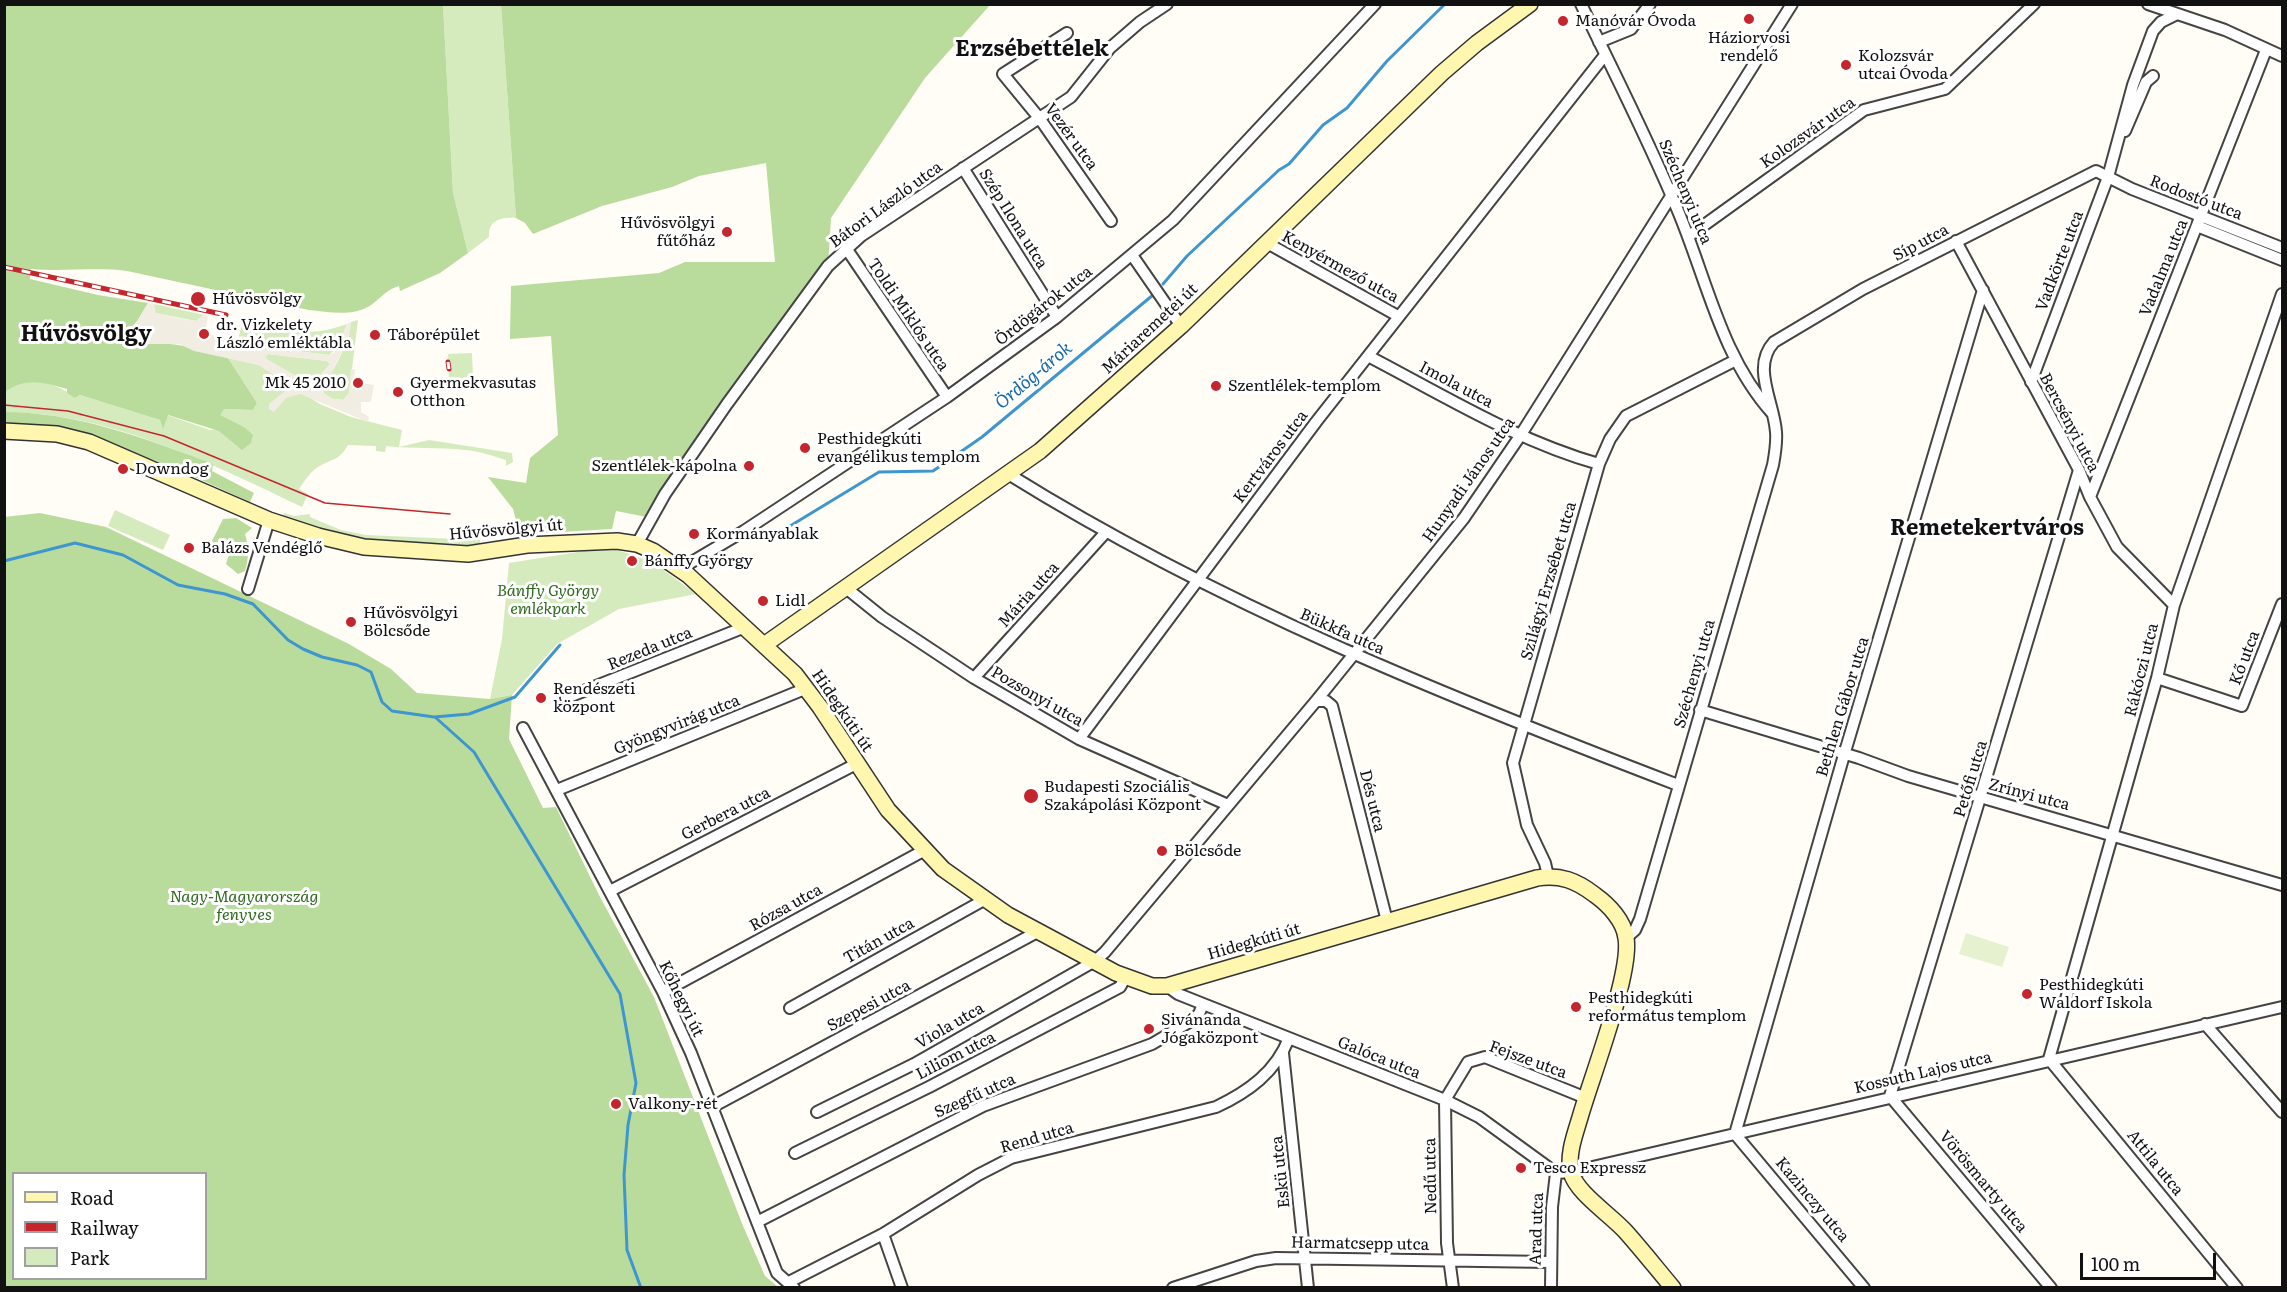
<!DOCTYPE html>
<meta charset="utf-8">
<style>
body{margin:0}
#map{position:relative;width:2287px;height:1292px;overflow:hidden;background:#fffdf5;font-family:Literata,serif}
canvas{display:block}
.frame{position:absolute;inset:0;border:6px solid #111;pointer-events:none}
.legend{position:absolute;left:12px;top:1172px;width:195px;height:108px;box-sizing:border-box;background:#fff;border:2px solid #a0a0a0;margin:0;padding:8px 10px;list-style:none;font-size:18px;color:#111}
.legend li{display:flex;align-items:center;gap:12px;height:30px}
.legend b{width:30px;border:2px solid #a0a0a0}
.scale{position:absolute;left:2080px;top:1253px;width:136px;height:27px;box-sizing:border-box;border:3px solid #111;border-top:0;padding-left:8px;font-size:18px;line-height:21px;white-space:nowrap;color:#111;-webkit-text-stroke:4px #fff;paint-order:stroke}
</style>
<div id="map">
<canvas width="2287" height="1292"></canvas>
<div class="frame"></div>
<ul class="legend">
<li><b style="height:8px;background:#fff6b0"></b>Road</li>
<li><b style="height:8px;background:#c4262e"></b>Railway</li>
<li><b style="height:16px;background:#d5ebbd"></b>Park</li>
</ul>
<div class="scale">100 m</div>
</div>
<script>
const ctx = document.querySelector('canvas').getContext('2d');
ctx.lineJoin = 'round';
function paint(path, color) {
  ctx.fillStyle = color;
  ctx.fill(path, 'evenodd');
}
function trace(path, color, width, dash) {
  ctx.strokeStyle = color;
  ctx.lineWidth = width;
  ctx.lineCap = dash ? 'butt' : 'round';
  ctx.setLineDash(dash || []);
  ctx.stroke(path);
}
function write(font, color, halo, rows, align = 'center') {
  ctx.font = font + ' Literata,serif';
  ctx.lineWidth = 6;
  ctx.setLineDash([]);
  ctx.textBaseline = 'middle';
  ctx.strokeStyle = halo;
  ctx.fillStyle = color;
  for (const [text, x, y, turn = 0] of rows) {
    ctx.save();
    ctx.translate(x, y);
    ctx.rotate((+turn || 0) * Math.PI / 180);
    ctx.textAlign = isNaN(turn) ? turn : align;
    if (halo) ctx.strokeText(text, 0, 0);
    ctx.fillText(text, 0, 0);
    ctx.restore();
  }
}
const green = new Path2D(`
 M 443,5 L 501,5 L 516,218 C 501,217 488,220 489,237 L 468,253 L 453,193 Z
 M 154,304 L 204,315 L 196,321 L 155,313 Z
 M 358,320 L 349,393 L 343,400 L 333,399 L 324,394 L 322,389 C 334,368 348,347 351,322 Z
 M 242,323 C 279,332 310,338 347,324 L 338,347 L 329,355 L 263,347 L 262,340 L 239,336 Z
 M 472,353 L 473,378 L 449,379 L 448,354 Z
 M 268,354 L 327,361 L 330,364 L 315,381 L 306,382 L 268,360 L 265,357 Z
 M 228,358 L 259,365 L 320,404 L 351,417 L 402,430 L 399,447 L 429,440 L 512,453 L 513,462 L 506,466 L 506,460 C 493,456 479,451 465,450 C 439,447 412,449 386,446 L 385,452 L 376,451 L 376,446 L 348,445 C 338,462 333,458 318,467 C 310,472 304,482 299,489 L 308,494 L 302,507 C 210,463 110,413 5,412 L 4,392 C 8,389 12,385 16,383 C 32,376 64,386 75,398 L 80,395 L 160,420 L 163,428 L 167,415 L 210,430 L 244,427 L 219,416 L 223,409 L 253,410 L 257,403 Z
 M 115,510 L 170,535 L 163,550 L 108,526 Z
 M 284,513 L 294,516 L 310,514 L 310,517 L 341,530 L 366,535 L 480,540 L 480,546 L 456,547 L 360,541 L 283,519 Z
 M 617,550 L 653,562 L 696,594 L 619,609 L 557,644 L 512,695 L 490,699 L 502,639 L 509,563 L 584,551 Z`);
const forest = new Path2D(`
 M 5,5 L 443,5 L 453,193 L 468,253 L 440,273 L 400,291 L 399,286 C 387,289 381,298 371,305 C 354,317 328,312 309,310 L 127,271 C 95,267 64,272 31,269 L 30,279 L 98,295 L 148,303 L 138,320 L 121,340 L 134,348 C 162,336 199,350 228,358 L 257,403 L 253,410 L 224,409 L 220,415 L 244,427 L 253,435 L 251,443 L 242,450 L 219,431 L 168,415 L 163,429 L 160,420 L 80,395 L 75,398 L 67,393 L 67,389 C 43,382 25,377 5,392 Z
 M 501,5 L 990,5 L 925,78 L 831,218 L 828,266 L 647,517 L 616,511 L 612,529 L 526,534 L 518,528 L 513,509 L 488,477 L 526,483 L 530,458 L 558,435 L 551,336 L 510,339 L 511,286 L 659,273 L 685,262 L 775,262 L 766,163 L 699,176 L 672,187 L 602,206 L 533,234 L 525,223 L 516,218 Z
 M 5,412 C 76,412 147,439 213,464 L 212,471 L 254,493 L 250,502 L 175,468 L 103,441 L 5,425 Z
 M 40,513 L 106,527 L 349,644 L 391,669 L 417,693 L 490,699 L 512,695 L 509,739 L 543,808 L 556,807 L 599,895 L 654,997 L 743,1226 L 765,1276 L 778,1287 L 5,1287 L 4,517 ZM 14,1174 L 206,1174 L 206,1278 L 14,1278 Z
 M 236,518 L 252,528 L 245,534 C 249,547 249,558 245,571 L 238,574 L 226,564 L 230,551 L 214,550 L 211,543 L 223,519 Z`);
const pitch = new Path2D(`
 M 1966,933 L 2009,947 L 2002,967 L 1959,954 Z`);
const plaza = new Path2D(`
 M 148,303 L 154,304 L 155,313 L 177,318 L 196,321 L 204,315 L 208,316 L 205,334 L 238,340 L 239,336 L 244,337 L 262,340 L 264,347 L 329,355 L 335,352 L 347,324 L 351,322 L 349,337 L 322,392 L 333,399 L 343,400 L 349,393 L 351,369 L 355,369 L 354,382 L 374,385 L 371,402 L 361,402 L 361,412 L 369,417 L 368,422 L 300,394 L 286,398 L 274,412 L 269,409 L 269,404 L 291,386 L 259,365 L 194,351 L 179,344 L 144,344 L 127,348 L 121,340 L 138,320 ZM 268,354 L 327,361 L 330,364 L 315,381 L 306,382 L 268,360 L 265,357 Z`);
const stream = new Path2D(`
 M 1163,284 L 1187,256 L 1279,170 L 1289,164 L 1323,125 L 1347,108 L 1387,61 L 1445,4
 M 767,540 L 879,472 L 933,471 L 982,437 L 1153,295
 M 4,561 L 75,543 L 123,555 L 178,585 L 225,594 L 253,604 L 288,640 L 303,649 L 322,657 L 357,665 L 371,672 L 382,702 L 392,711 L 434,717 L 469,714 L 515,697 L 560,645
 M 435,717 L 474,752 L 620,994 L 636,1083 L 628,1125 L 624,1175 L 627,1250 L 641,1288`);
const street = new Path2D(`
 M 1581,4 C 1614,73 1649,141 1678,211 C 1707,280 1721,356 1772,413
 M 2148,4 L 2225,30 L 2282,56
 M 1067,33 L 1003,74 L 1040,119 L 1111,221
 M 1599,42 L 1631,29 L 1650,4
 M 2125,131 L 2146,82 L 2153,76
 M 963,168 L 1057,317
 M 2197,226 L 2282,260
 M 1689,236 L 1864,110 L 1945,89 L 2034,4
 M 1956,241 L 2079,470 L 2090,497 L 2117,547 L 2174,605
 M 1267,243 L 1398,316
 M 846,248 L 947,397
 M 1132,255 L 1181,326
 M 1368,356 C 1443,395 1517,441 1599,464
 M 2031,382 L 2108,177 L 2133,85 L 2153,31 L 2161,22 L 2175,15
 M 1010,475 C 1219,605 1448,697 1678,785
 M 2090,497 L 2266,50
 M 637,544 L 665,494 L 727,404 L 828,266 L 861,236 L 1071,97 L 1110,48 L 1140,22 L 1167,4
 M 680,569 L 744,531 L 947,397 L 1057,317 L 1173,220 L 1375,4
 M 846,588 L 882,617 L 974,678 L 1079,739 L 1228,805
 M 248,589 L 269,520
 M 974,678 L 1106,532
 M 2157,678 L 2242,706 L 2282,604
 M 566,698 L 745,627
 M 1316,701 L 1326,701 L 1332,706 L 1387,921
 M 1700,710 L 1859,758 L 1908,776 L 2282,885
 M 523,728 L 663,992 L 691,1053 L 777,1273 L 794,1288
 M 1079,739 L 1316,422 L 1605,55
 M 557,790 L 807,688
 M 1548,876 L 1545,863 L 1527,825 L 1513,763 L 1599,464 L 1610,439 L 1626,416 L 1736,360
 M 610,891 L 856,764
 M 1626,938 L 1635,930 L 1640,919 L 1773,465 C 1775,454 1777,443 1776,432 C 1774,402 1751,367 1774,342 L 1863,289 L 2096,171 L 2132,189 L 2282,248
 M 1167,986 L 1178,994 L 1445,1100 L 1479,1117 L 1556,1173 L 1571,1172 L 2282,1007
 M 663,992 L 923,851
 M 790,1008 L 984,900
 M 2205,1024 L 2282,1112
 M 1283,1053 L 1308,1288
 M 2049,1059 L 2157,678 L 2174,605 L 2282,294
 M 2049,1059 L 2237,1288
 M 1890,1096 L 2079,470
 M 1890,1096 L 2051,1288
 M 712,1107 L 1039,931
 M 817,1112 L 914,1064 L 1095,961 L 1105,952 L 1316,701 L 1464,518 L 1520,436 L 1792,4
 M 1735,1134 L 1844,755 L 1983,290
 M 1735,1134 L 1864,1288
 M 795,1153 L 929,1087 L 1120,987 L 1125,978
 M 757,1222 L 983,1106 L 1152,1044 L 1191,1021 L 1199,1014 L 1203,1004
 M 883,1234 L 902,1288
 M 789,1282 L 883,1234 L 978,1175 L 1011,1158 L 1216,1107 C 1248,1092 1276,1072 1289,1038
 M 1173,1288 L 1256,1261 L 1276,1258 L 1550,1262
 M 1453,1288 L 1447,1243 L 1445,1100 L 1468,1062 L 1485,1057 L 1586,1098
 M 1551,1288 L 1552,1207 L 1556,1173`);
const secondary = new Path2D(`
 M 4,431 L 57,434 L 89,442 L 269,520 L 318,536 L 364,547 L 468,554 L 527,545 L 617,541 L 637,544 L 653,551 L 688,575 L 795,674 L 820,707 L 888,810 L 943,869 L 1008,915 L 1116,973 L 1152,986 L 1167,986 L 1537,878 C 1560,874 1577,881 1595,895 C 1609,905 1624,921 1626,938 C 1632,972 1592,1076 1581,1114 C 1576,1132 1567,1153 1571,1172 C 1576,1193 1611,1215 1626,1232 C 1642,1250 1657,1269 1673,1288
 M 764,645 L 1040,451 L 1181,326 L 1442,73 L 1477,43 L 1530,4`);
const tram = new Path2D(`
 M 4,405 L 68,411 L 164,436 L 325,503 L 450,514`);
const rail = new Path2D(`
 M 4,267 L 226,315
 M 448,362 L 449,369`);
const markers = [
 [1749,19,6,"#c4262e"],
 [1563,21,6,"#c4262e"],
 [1846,65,6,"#c4262e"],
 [727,232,6,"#c4262e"],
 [198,299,8,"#c4262e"],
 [204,334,6,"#c4262e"],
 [375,335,6,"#c4262e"],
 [358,383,6,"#c4262e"],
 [1216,386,6,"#c4262e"],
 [398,392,6,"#c4262e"],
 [805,448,6,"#c4262e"],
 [749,466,6,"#c4262e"],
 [123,469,6,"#c4262e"],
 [694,534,6,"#c4262e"],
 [189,548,6,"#c4262e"],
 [632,561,6,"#c4262e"],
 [763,601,6,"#c4262e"],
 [351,622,6,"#c4262e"],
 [541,698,6,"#c4262e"],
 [1031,796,8,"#c4262e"],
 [1162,851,6,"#c4262e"],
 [2027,994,6,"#c4262e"],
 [1576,1007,6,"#c4262e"],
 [1149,1029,6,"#c4262e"],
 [616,1104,6,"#c4262e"],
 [1521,1168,6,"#c4262e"]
];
const poiNames = [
 ["Manóvár Óvoda",1575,21],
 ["Háziorvosi",1749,38,"center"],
 ["rendelő",1749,56,"center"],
 ["Kolozsvár",1858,56],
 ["utcai Óvoda",1858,74],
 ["Hűvösvölgyi",715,223,"right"],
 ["fűtőház",715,241,"right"],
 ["Hűvösvölgy",212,299],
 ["dr. Vizkelety",216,325],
 ["László emléktábla",216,343],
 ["Táborépület",387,335],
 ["Mk 45 2010",346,383,"right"],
 ["Gyermekvasutas",410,383],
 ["Otthon",410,401],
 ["Szentlélek-templom",1228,386],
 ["Pesthidegkúti",817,439],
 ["evangélikus templom",817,457],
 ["Szentlélek-kápolna",737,466,"right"],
 ["Downdog",135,469],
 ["Kormányablak",706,534],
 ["Balázs Vendéglő",201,548],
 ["Bánffy György",644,561],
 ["Lidl",775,601],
 ["Hűvösvölgyi",363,613],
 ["Bölcsőde",363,631],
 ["Rendészeti",553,689],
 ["központ",553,707],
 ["Budapesti Szociális",1044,787],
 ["Szakápolási Központ",1044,805],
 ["Bölcsőde",1174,851],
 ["Pesthidegkúti",2039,985],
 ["Waldorf Iskola",2039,1003],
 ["Pesthidegkúti",1588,998],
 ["református templom",1588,1016],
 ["Sivánanda",1161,1020],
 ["Jógaközpont",1161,1038],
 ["Valkony-rét",628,1104],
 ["Tesco Expressz",1533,1168]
];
const streetNames = [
 ["Kolozsvár utca",1808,133,-35],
 ["Vezér utca",1071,137,54],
 ["Széchenyi utca",1685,192,67],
 ["Rodostó utca",2196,198,21],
 ["Bátori László utca",886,205,-36],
 ["Szép Ilona utca",1013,219,58],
 ["Síp utca",1921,243,-28],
 ["Vadkörte utca",2060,261,-69],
 ["Kenyérmező utca",1340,267,29],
 ["Vadalma utca",2164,268,-68],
 ["Ördögárok utca",1044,306,-38],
 ["Toldi Miklós utca",908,315,56],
 ["Máriaremetei út",1150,329,-43],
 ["Imola utca",1456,385,28],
 ["Bercsényi utca",2069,423,62],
 ["Kertváros utca",1271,457,-53],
 ["Hunyadi János utca",1469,480,-55],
 ["Hűvösvölgyi út",506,530,-5],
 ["Szilágyi Erzsébet utca",1549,581,-74],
 ["Mária utca",1029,595,-48],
 ["Bükkfa utca",1342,632,24],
 ["Rezeda utca",650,649,-22],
 ["Kő utca",2245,658,-69],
 ["Rákóczi utca",2142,670,-76],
 ["Széchenyi utca",1695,674,-74],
 ["Pozsonyi utca",1037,697,30],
 ["Bethlen Gábor utca",1843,707,-73],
 ["Hidegkúti út",842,711,56],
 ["Gyöngyvirág utca",677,725,-22],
 ["Petőfi utca",1971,779,-73],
 ["Zrínyi utca",2029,795,15],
 ["Dés utca",1372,801,76],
 ["Gerbera utca",726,814,-27],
 ["Rózsa utca",786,908,-29],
 ["Titán utca",879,941,-29],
 ["Hidegkúti út",1254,942,-16],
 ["Kőhegyi út",681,999,64],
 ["Szepesi utca",869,1006,-28],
 ["Viola utca",950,1026,-30],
 ["Liliom utca",956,1056,-27],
 ["Galóca utca",1379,1058,22],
 ["Fejsze utca",1528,1060,20],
 ["Kossuth Lajos utca",1923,1073,-13],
 ["Szegfű utca",975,1096,-24],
 ["Rend utca",1037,1138,-16],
 ["Attila utca",2155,1163,51],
 ["Eskü utca",1281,1172,-96],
 ["Nedű utca",1431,1176,-91],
 ["Vörösmarty utca",1983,1182,50],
 ["Kazinczy utca",1812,1200,50],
 ["Arad utca",1537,1229,-88],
 ["Harmatcsepp utca",1360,1244,1]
];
const parkNames = [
 ["Bánffy György",548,591],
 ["emlékpark",548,609],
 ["Nagy-Magyarország",244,897],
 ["fenyves",244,915]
];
const waterNames = [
 ["Ördög-árok",1034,376,-40]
];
const districtNames = [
 ["Erzsébettelek",1032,50],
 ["Hűvösvölgy",86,335],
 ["Remetekertváros",1987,529]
];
paint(green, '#d5ebbd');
paint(forest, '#b9dc9c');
paint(pitch, '#e6f2cf');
paint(plaza, '#f1ede2');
trace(stream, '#3f96cf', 3);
trace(street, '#444', 14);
trace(secondary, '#333', 18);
trace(street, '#fff', 10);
trace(secondary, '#fff6b0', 15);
trace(tram, '#c4262e', 1.5);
trace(rail, '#c4262e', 5);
trace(rail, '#fff', 3, [9]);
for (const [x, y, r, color] of markers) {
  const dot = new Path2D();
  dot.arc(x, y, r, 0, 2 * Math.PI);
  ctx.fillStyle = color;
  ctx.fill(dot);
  trace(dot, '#fff', 2);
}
write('16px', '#111', '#fff', poiNames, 'left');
write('16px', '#111', '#fff', streetNames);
write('italic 16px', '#2f6b1f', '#fff', parkNames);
write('italic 18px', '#1768a6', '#fff', waterNames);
write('bold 22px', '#111', '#fff', districtNames);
</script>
